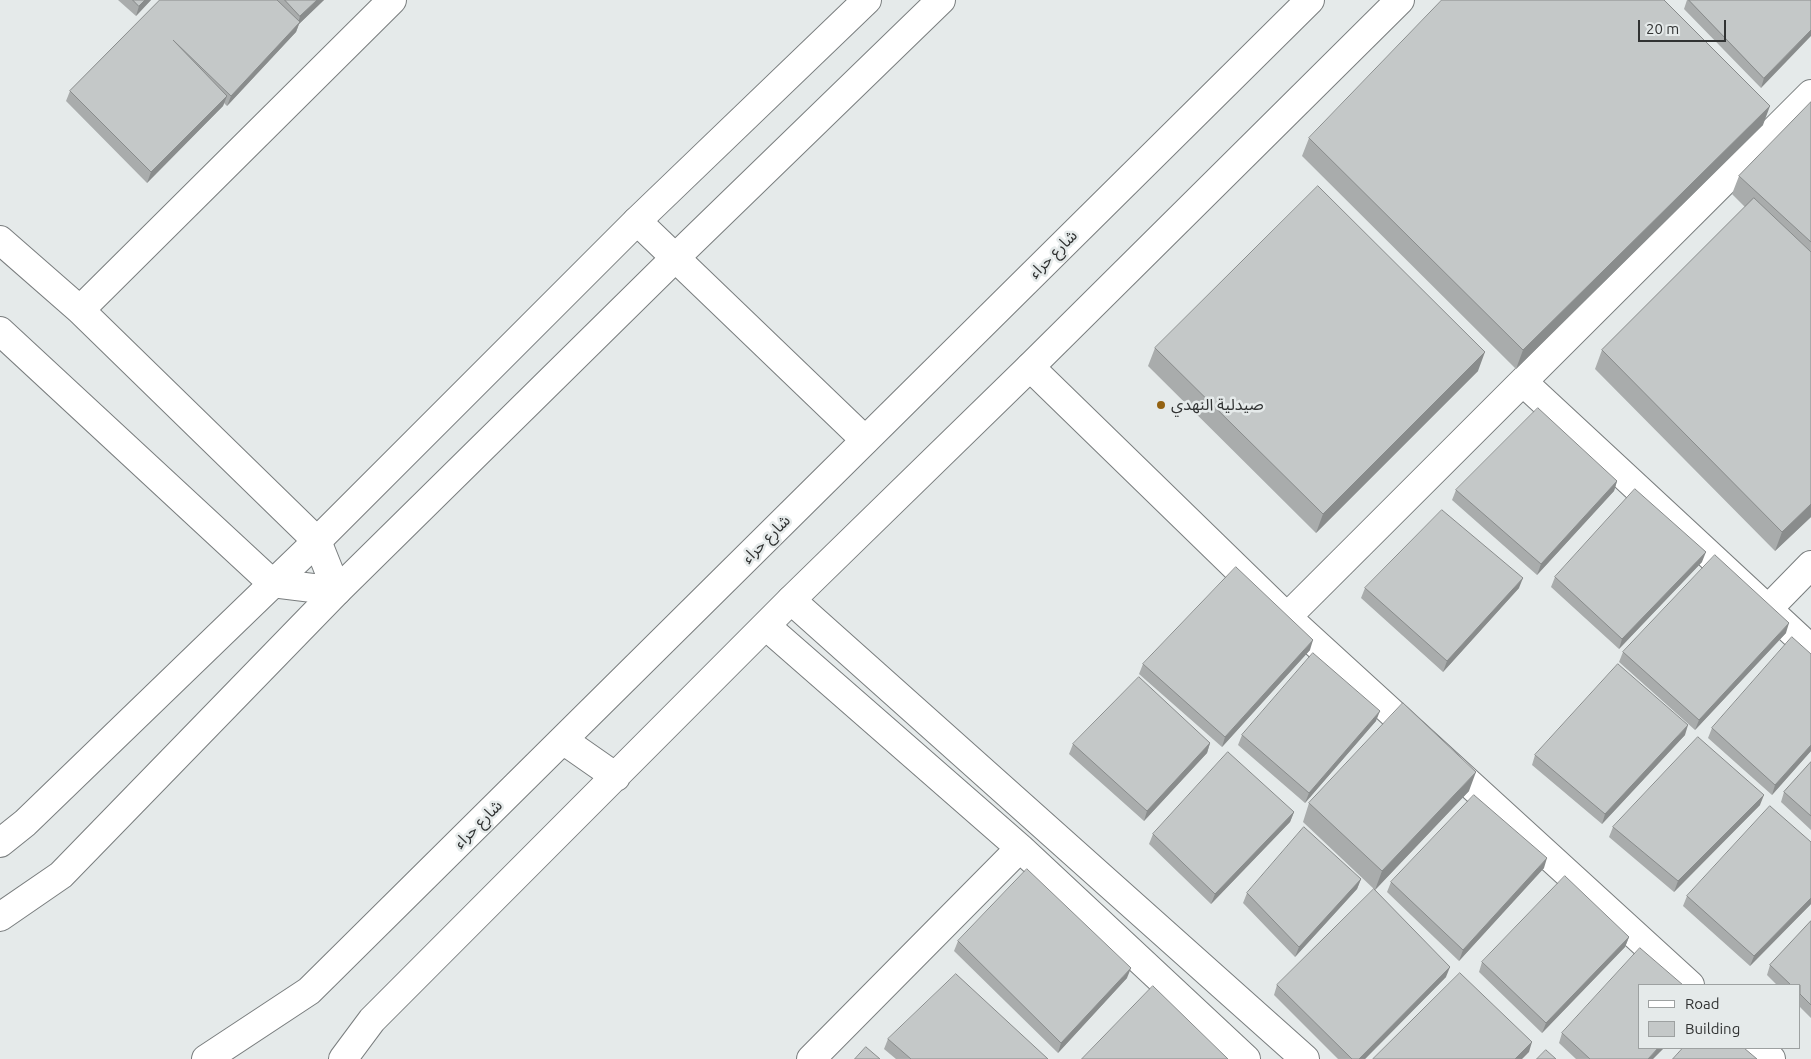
<!DOCTYPE html>
<meta charset="utf-8">
<style>
body{margin:0}
#map{position:relative;width:1811px;height:1059px;overflow:hidden;background:#e5eaea;font-family:Ubuntu,sans-serif}
canvas{display:block}
.legend{position:absolute;left:1638px;top:984px;width:162px;height:65px;box-sizing:border-box;background:#e5eaea;border:1px solid #9da1a1;margin:0;padding:6px 9px;list-style:none;font-size:15px;color:#313333}
.legend li{display:flex;align-items:center;gap:10px;height:25px}
.legend b{width:25px;border:1px solid #9da1a1}
.scale{position:absolute;left:1638px;top:20px;width:88px;height:22px;box-sizing:border-box;border:2px solid #313333;border-top:0;padding-left:6px;font-size:15px;line-height:18px;white-space:nowrap;color:#313333;-webkit-text-stroke:4px #e5eaea;paint-order:stroke}
</style>
<div id="map">
<canvas width="1811" height="1059"></canvas>
<ul class="legend">
<li><b style="height:6px;background:#fff"></b>Road</li>
<li><b style="height:14px;background:#c4c8c8"></b>Building</li>
</ul>
<div class="scale">20 m</div>
</div>
<script>
const ctx = document.querySelector('canvas').getContext('2d');
ctx.lineJoin = 'round';
function trace(path, color, width, dash) {
  ctx.strokeStyle = color;
  ctx.lineWidth = width;
  ctx.lineCap = dash ? 'butt' : 'round';
  ctx.setLineDash(dash || []);
  ctx.stroke(path);
}
function paint(path, color) {
  ctx.fillStyle = color;
  ctx.fill(path, 'evenodd');
}
function write(font, color, halo, rows, align = 'center') {
  ctx.font = font + ' Ubuntu,"Noto Sans Arabic",sans-serif';
  ctx.lineWidth = 5;
  ctx.setLineDash([]);
  ctx.textBaseline = 'middle';
  ctx.strokeStyle = halo;
  ctx.fillStyle = color;
  for (const [text, x, y, turn = 0] of rows) {
    ctx.save();
    ctx.translate(x, y);
    ctx.rotate((+turn || 0) * Math.PI / 180);
    ctx.textAlign = isNaN(turn) ? turn : align;
    if (halo) ctx.strokeText(text, 0, 0);
    ctx.fillText(text, 0, 0);
    ctx.restore();
  }
}
const minor = new Path2D(`
 M 637,221 L 865,440
 M 0,240 L 80,310 L 317,541 L 337,591 L 272,583 L 0,331
 M 80,310 L 392,0
 M 1030,367 L 1287,617 L 1690,985
 M 1523,382 L 1811,649
 M 791,600 L 1305,1059
 M 1768,609 L 1811,565
 M 1287,617 L 1811,94
 M 766,626 L 1020,848 L 1246,1059
 M 1758,1048 L 1771,1059
 M 811,1059 L 1020,848`);
const tertiary = new Path2D(`
 M 0,843 L 25,823 L 317,541 L 637,221 L 867,0
 M 0,917 L 61,875 L 337,591 L 675,258 L 941,0`);
const primary = new Path2D(`
 M 563,740 L 616,777
 M 206,1059 L 309,991 L 1310,0
 M 343,1059 L 372,1020 L 791,600 L 1030,367 L 1400,0`);
const wall = new Path2D(`
 M 118,0 L 151,0 L 136,16 Z
 M 160,0 L 324,0 L 299,24 L 296,32 L 227,106 L 224,103 L 223,106 L 147,183 L 66,101 L 70,91 Z
 M 1687,0 L 1811,0 L 1761,88 L 1684,9 Z
 M 1811,102 L 1811,517 L 1775,551 L 1595,369 L 1602,350 L 1745,207 L 1732,194 L 1739,176 Z
 M 1763,125 L 1516,369 L 1302,156 L 1309,138 Z
 M 1155,348 L 1478,371 L 1316,533 L 1148,366 Z
 M 1617,481 L 1614,491 L 1537,575 L 1452,500 L 1456,490 Z
 M 1702,562 L 1619,649 L 1551,587 L 1555,577 Z
 M 1365,588 L 1519,588 L 1443,672 L 1361,598 Z
 M 1786,633 L 1695,730 L 1619,662 L 1623,652 Z
 M 1310,650 L 1222,747 L 1139,674 L 1143,664 Z
 M 1811,654 L 1811,751 L 1772,795 L 1708,738 L 1712,728 Z
 M 1376,721 L 1305,803 L 1238,745 L 1242,735 Z
 M 1685,735 L 1602,824 L 1532,765 L 1535,755 Z
 M 1210,743 L 1207,753 L 1144,821 L 1069,754 L 1073,744 Z
 M 1811,762 L 1811,830 L 1781,802 L 1784,792 Z
 M 1469,791 L 1375,890 L 1303,822 L 1309,803 Z
 M 1760,805 L 1674,892 L 1609,837 L 1613,827 Z
 M 1294,812 L 1290,822 L 1211,904 L 1149,844 L 1153,834 Z
 M 1811,842 L 1811,904 L 1750,966 L 1683,906 L 1687,896 Z
 M 1544,868 L 1459,961 L 1387,892 L 1391,882 Z
 M 1361,879 L 1357,889 L 1295,957 L 1243,903 L 1247,893 Z
 M 1811,921 L 1811,1018 L 1800,1007 L 1800,985 L 1777,985 L 1767,975 L 1770,965 Z
 M 1629,937 L 1625,947 L 1542,1033 L 1479,972 L 1482,962 Z
 M 958,941 L 1127,978 L 1058,1053 L 954,951 Z
 M 1446,977 L 1365,1059 L 1338,1059 L 1274,995 L 1277,985 Z
 M 1562,1033 L 1653,1059 L 1576,1059 L 1559,1043 Z
 M 888,1039 L 1048,1059 L 896,1059 L 884,1049 Z`);
const shadedWall = new Path2D(`
 M 145,0 L 151,0 L 136,16 L 139,6 Z
 M 317,0 L 324,0 L 299,24 L 296,32 L 227,106 L 231,96 L 298,24 L 300,16 Z
 M 1811,30 L 1811,36 L 1761,88 L 1764,78 Z
 M 227,96 L 223,106 L 147,183 L 151,172 Z
 M 1770,106 L 1763,125 L 1516,369 L 1523,350 Z
 M 1485,352 L 1478,371 L 1316,533 L 1323,514 Z
 M 1617,481 L 1614,491 L 1537,575 L 1541,564 Z
 M 1811,504 L 1811,517 L 1775,551 L 1782,532 Z
 M 1706,552 L 1702,562 L 1619,649 L 1622,639 Z
 M 1523,578 L 1519,588 L 1443,672 L 1447,661 Z
 M 1789,623 L 1786,633 L 1695,730 L 1699,720 Z
 M 1313,640 L 1310,650 L 1222,747 L 1225,737 Z
 M 1380,711 L 1376,721 L 1305,803 L 1309,793 Z
 M 1688,725 L 1685,735 L 1602,824 L 1605,814 Z
 M 1210,743 L 1207,753 L 1144,821 L 1147,811 Z
 M 1811,745 L 1811,751 L 1772,795 L 1775,785 Z
 M 1476,772 L 1469,791 L 1375,890 L 1382,871 Z
 M 1764,795 L 1760,805 L 1674,892 L 1678,881 Z
 M 1294,812 L 1290,822 L 1211,904 L 1215,894 Z
 M 1547,858 L 1544,868 L 1459,961 L 1463,950 Z
 M 1361,879 L 1357,889 L 1295,957 L 1299,947 Z
 M 1811,898 L 1811,904 L 1750,966 L 1754,956 Z
 M 1629,937 L 1625,947 L 1542,1033 L 1546,1023 Z
 M 1450,967 L 1446,977 L 1365,1059 L 1359,1059 Z
 M 1131,968 L 1127,978 L 1058,1053 L 1061,1043 Z
 M 1532,1042 L 1529,1052 L 1522,1059 L 1515,1059 Z
 M 1658,1048 L 1664,1048 L 1653,1059 L 1648,1059 Z`);
const building = new Path2D(`
 M 133,0 L 145,0 L 139,6 Z
 M 160,0 L 277,0 L 300,22 L 231,96 L 173,40 L 227,96 L 151,172 L 70,91 Z
 M 285,0 L 317,0 L 300,16 Z
 M 1442,0 L 1664,0 L 1770,106 L 1523,350 L 1309,138 Z
 M 1689,0 L 1811,0 L 1811,30 L 1764,78 Z
 M 1811,102 L 1811,242 L 1739,176 Z
 M 1318,186 L 1485,352 L 1323,514 L 1155,348 Z
 M 1754,198 L 1811,252 L 1811,504 L 1782,532 L 1602,350 Z
 M 1538,408 L 1617,481 L 1541,564 L 1456,490 Z
 M 1635,489 L 1706,552 L 1622,639 L 1555,577 Z
 M 1442,510 L 1523,578 L 1447,661 L 1365,588 Z
 M 1715,555 L 1789,623 L 1699,720 L 1623,652 Z
 M 1236,567 L 1313,640 L 1225,737 L 1143,664 Z
 M 1792,637 L 1811,654 L 1811,745 L 1775,785 L 1712,728 Z
 M 1313,653 L 1380,711 L 1309,793 L 1242,735 Z
 M 1618,664 L 1688,725 L 1605,814 L 1535,755 Z
 M 1139,677 L 1210,743 L 1147,811 L 1073,744 Z
 M 1403,703 L 1476,772 L 1382,871 L 1309,803 Z
 M 1698,737 L 1764,795 L 1678,881 L 1613,827 Z
 M 1228,752 L 1294,812 L 1215,894 L 1153,834 Z
 M 1811,762 L 1811,816 L 1784,792 Z
 M 1474,795 L 1547,858 L 1463,950 L 1391,882 Z
 M 1770,806 L 1811,842 L 1811,898 L 1754,956 L 1687,896 Z
 M 1304,827 L 1361,879 L 1299,947 L 1247,893 Z
 M 1027,869 L 1131,968 L 1061,1043 L 958,941 Z
 M 1565,876 L 1629,937 L 1546,1023 L 1482,962 Z
 M 1374,889 L 1450,967 L 1359,1059 L 1352,1059 L 1277,985 Z
 M 1811,921 L 1811,1005 L 1800,994 L 1800,985 L 1791,985 L 1770,965 Z
 M 1640,948 L 1683,985 L 1640,985 L 1640,1048 L 1658,1048 L 1648,1059 L 1590,1059 L 1562,1033 Z
 M 1460,973 L 1532,1042 L 1515,1059 L 1373,1059 Z
 M 956,974 L 1048,1059 L 911,1059 L 888,1039 Z
 M 1153,986 L 1228,1059 L 1082,1059 Z
 M 866,1047 L 880,1059 L 855,1059 Z
 M 1683,1048 L 1744,1048 L 1757,1059 L 1673,1059 Z
 M 1546,1050 L 1556,1059 L 1537,1059 Z`);
const markers = [
 [1161,405,5,"#936212"]
];
const streetNames = [
 ["شارع حراء",1053,254,-45],
 ["شارع حراء",766,539,-45],
 ["شارع حراء",478,824,-45]
];
const poiNames = [
 ["صيدلية النهدي",1171,405]
];
trace(minor, '#797d7e', 30);
trace(tertiary, '#797d7e', 30);
trace(primary, '#797d7e', 30);
trace(minor, '#fff', 28);
trace(tertiary, '#fff', 28);
trace(primary, '#fff', 28);
paint(wall, '#a9acac');
paint(shadedWall, '#898c8c');
paint(building, '#c4c8c8');
trace(building, '#898c8c', 1);
for (const [x, y, r, color] of markers) {
  const dot = new Path2D();
  dot.arc(x, y, r, 0, 2 * Math.PI);
  ctx.fillStyle = color;
  ctx.fill(dot);
  trace(dot, '#e5eaea', 2);
}
write('16px', '#313333', '#e5eaea', streetNames);
write('16px', '#313333', '#e5eaea', poiNames, 'left');
</script>
